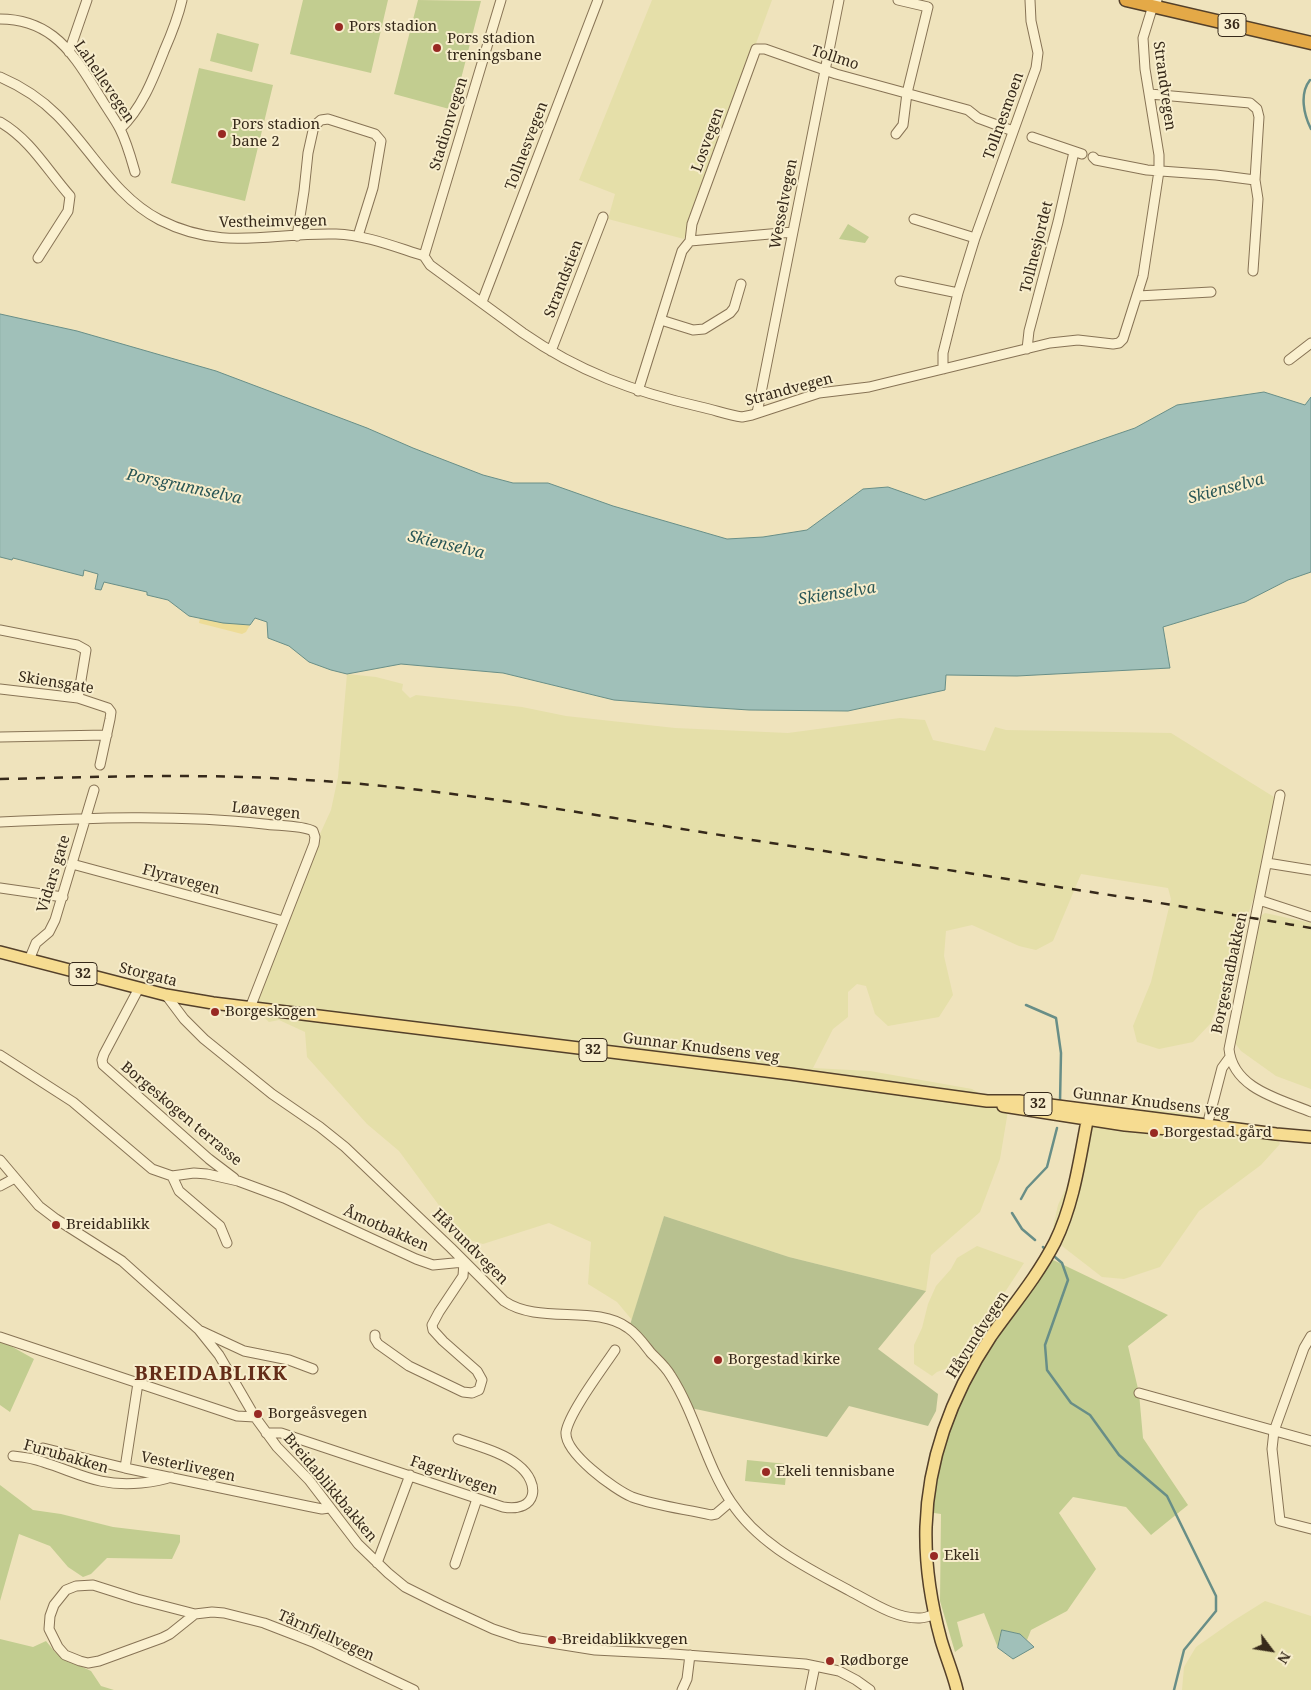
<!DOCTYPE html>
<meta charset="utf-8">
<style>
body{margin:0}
#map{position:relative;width:1311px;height:1690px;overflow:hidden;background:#efe3bc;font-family:"Noto Serif",serif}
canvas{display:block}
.north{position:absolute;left:1246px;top:1625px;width:50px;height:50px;-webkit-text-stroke:4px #f7edcc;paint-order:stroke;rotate:121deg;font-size:14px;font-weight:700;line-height:20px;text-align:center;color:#36291a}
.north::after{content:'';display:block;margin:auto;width:18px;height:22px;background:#36291a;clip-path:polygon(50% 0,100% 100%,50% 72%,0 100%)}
</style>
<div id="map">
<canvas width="1311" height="1690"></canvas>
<div class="north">N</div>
</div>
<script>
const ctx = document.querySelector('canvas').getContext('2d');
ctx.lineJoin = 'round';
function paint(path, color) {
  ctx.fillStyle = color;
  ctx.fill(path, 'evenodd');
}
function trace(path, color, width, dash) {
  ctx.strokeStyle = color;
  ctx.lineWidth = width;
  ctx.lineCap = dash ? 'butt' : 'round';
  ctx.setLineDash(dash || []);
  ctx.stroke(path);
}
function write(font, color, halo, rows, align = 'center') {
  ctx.font = font + ' "Noto Serif",serif';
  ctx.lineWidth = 4;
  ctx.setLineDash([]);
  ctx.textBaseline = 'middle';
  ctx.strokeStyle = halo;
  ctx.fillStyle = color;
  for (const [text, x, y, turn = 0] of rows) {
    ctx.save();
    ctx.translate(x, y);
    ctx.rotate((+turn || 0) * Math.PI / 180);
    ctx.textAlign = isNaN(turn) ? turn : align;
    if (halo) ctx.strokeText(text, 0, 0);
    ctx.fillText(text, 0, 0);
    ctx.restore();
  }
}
const farmland = new Path2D(`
 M 652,0 L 772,0 L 684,239 L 608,219 L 615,194 L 579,180 Z
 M 347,674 L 376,677 L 403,684 L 402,690 L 410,698 L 416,695 L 522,707 L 566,716 L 675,728 L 788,733 L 900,718 L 925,720 L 933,740 L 985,751 L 995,727 L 1006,730 L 1171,733 L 1274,797 L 1272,815 L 1259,882 L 1211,1023 L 1193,1042 L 1159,1049 L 1137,1042 L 1133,1026 L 1151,982 L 1171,899 L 1168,888 L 1081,874 L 1053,941 L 1036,950 L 1019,946 L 972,925 L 946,931 L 944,956 L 953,995 L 939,1017 L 888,1026 L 875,1014 L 866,986 L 857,984 L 848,992 L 848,1017 L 833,1029 L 813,1068 L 870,1071 L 972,1089 L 1008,1111 L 1000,1159 L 980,1212 L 931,1255 L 926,1291 L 789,1257 L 664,1216 L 632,1320 L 617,1302 L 588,1284 L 591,1242 L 549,1223 L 483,1244 L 463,1238 L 399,1151 L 367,1124 L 307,1057 L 305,1032 L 279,1020 L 269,1022 L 254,1008 L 298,882 L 331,810 L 338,777 Z
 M 1265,913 L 1311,923 L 1311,1089 L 1276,1076 L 1241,1051 L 1232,1039 L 1255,920 Z
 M 1162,1109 L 1275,1132 L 1280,1144 L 1261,1165 L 1199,1211 L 1160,1267 L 1124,1279 L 1102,1277 L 1062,1246 L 1053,1228 L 1058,1205 L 1071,1177 L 1087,1117 Z
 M 977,1246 L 1024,1263 L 982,1327 L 950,1367 L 937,1372 L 932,1376 L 914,1364 L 914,1345 L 922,1328 L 928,1304 L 936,1286 L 951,1269 L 957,1258 Z
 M 1265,1601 L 1311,1616 L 1311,1690 L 1182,1690 L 1184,1667 L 1196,1647 L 1233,1621 Z`);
const green = new Path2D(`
 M 303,0 L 388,0 L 371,73 L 290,54 Z
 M 418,0 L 481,1 L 453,110 L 394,94 Z
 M 217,33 L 259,44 L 252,72 L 210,61 Z
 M 199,68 L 273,85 L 245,201 L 171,183 Z
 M 848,224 L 869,237 L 865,243 L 839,239 Z
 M 1047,1257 L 1168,1315 L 1128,1346 L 1139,1393 L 1143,1438 L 1188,1505 L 1151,1535 L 1126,1507 L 1073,1497 L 1059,1513 L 1096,1569 L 1067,1611 L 1031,1630 L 1027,1640 L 1020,1634 L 1002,1630 L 998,1648 L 984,1613 L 957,1622 L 963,1646 L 955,1652 L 940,1601 L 941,1514 L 927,1512 L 950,1411 Z
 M 0,1340 L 34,1359 L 10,1412 L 0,1405 Z
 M 747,1460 L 787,1464 L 785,1485 L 745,1481 Z
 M 0,1485 L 33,1510 L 61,1514 L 113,1527 L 180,1535 L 180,1542 L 172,1559 L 107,1558 L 91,1574 L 83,1577 L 68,1567 L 50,1546 L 19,1534 L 0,1601 Z
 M 0,1639 L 33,1647 L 46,1641 L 55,1652 L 65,1659 L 91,1671 L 101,1686 L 114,1690 L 0,1690 Z`);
const sand = new Path2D(`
 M 200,618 L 250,625 L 246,632 L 242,634 L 199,623 Z`);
const cemetery = new Path2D(`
 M 664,1216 L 789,1257 L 926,1291 L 878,1349 L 938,1394 L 936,1411 L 928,1426 L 849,1406 L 827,1437 L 686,1407 L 670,1375 L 629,1328 Z`);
const water = new Path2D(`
 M 0,314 L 77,331 L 216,371 L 367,428 L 413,448 L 483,475 L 513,483 L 548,483 L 613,506 L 727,539 L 763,537 L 807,530 L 863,489 L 888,487 L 925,500 L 1135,428 L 1177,405 L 1264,392 L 1305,405 L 1311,397 L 1311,572 L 1288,580 L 1245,602 L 1163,627 L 1170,668 L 1017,676 L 946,675 L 945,690 L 848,711 L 749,710 L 703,707 L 614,700 L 503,673 L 401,664 L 347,674 L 331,670 L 309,662 L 289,646 L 268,638 L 267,622 L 255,618 L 250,625 L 223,623 L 189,616 L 168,600 L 147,595 L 147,592 L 104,582 L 101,590 L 95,589 L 98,574 L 84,570 L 83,576 L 13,558 L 12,560 L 0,557 Z
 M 1002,1630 L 1020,1634 L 1034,1647 L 1013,1659 L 998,1648 Z`);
const stream = new Path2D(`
 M 1310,80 C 1299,94 1304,115 1311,129
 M 1026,1005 L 1056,1018 L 1061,1053 L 1060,1102
 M 1021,1199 L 1027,1188 L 1047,1167 L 1057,1128
 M 1012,1213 L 1022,1229 L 1035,1240
 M 1043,1247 L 1044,1248
 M 1055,1257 L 1062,1263 L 1068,1280 L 1045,1345 L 1047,1370 L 1071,1403 L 1090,1415 L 1119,1455 L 1167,1496 L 1216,1596 L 1216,1611 L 1184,1650 L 1174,1690`);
const minor = new Path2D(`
 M 0,19 C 20,19 37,24 53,36 C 74,52 88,78 102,100 C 108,110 115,119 120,129 C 127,143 131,158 135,172
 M 69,52 L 87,0
 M 0,77 C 21,86 40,98 57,115 C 91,149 115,197 160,220 C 223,252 271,232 336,234 C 366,235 395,247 424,256
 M 1150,94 L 1250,103 L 1257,109 L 1259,117 L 1255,180 L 1258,199 L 1253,271
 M 0,122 C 31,140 47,170 70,196 L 68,211 L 38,258
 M 120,129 C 142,108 153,79 164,51 C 171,35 178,18 182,0
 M 896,134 L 903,125 L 907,93 L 928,7 L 898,0
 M 1032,137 L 1082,154
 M 1093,157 L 1096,160 L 1147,170 L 1216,175 L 1255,180
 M 914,219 L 975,238
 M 297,236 L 304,191 L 308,153 L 314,126 L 321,120 L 328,119 L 375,134 L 381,141 L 373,188 L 358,236
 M 690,241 L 793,232
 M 424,256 L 430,265 L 523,333 C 579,372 635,392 701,407 C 715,410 728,415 742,417 L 752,415 L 819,393 L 869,387 L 1050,343 L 1078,340 L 1113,344 L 1119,343 L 1123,339 L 1143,276 L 1159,171 L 1159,155 L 1145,69 L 1143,38 L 1151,12 L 1157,0
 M 424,256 L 501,0
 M 900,281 L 958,293
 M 1138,296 L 1211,292
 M 482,302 L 598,0
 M 661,320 L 693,330 L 704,329 L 730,313 L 734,308 L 741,284
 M 1027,349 L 1029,331 L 1058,222 L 1074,152
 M 551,351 L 603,217
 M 1289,360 L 1311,343
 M 943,369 L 943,353 L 958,293 L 975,238 L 1036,68 L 1038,53 L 1031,21 L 1030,0
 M 638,391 L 682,251 L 690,241 L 692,224 L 756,49 L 765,49 L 836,74 L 968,110 L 978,118 L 1013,131
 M 757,413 L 839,0
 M 0,630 L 77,645 L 86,650 L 78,698
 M 0,689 L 78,698 L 108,708 L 111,712 L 110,719 L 100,765
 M 0,737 L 107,735
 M 1280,795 L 1229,1049 C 1233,1089 1280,1099 1311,1112
 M 0,822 C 88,818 176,814 264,824 C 277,826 301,825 313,831 L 315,837 L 314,844 L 250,1008
 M 1267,863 L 1311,870
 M 72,864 L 283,921
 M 0,888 L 63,897
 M 1259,900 L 1311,917
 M 29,960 L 36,943 L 49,932 L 55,920 L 94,790
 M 139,988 L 104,1054 L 102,1060 L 103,1065 L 209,1159 L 234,1178
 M 166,995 L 184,1019 L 204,1039 L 272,1094 L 320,1127 L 345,1147 L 451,1248 L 504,1301 C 539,1325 596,1304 628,1328 C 637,1334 644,1344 651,1353 C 658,1360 666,1367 671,1376 C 696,1415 705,1463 731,1502 C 759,1545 806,1567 850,1591 C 871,1602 896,1619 920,1618 C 925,1618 930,1616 935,1614
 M 0,1055 L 73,1102 L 152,1169 L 172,1176 L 194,1173 L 207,1174 L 238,1181 L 284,1198 L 416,1259 L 433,1265 L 464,1262 L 463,1276 L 439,1312 L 432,1325 L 433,1330 L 443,1341 L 477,1371 L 482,1380 L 479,1390 L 472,1393 L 463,1392 L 409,1366 L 378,1344 L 375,1339 L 375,1335
 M 1209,1118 L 1222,1068 L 1230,1057
 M 0,1160 L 39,1206 L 56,1219 L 122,1261 L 199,1330 L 219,1355 L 255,1417 L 277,1447 L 309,1480 L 358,1544 L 388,1573 L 405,1587 L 441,1605 L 493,1629 L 520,1638 L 595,1650 L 673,1654 L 805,1664 L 839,1671 L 856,1680 L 870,1690
 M 172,1176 L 179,1191 L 220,1226 L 227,1243
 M 0,1186 L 15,1178
 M 201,1331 L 244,1351 L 289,1360 L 313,1369
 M 1311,1336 L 1304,1348 L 1274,1431 L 1272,1449 L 1280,1521 L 1311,1529
 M 0,1337 L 237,1416 L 255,1417
 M 615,1350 C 603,1368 569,1413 566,1432 C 564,1453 615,1490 632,1497 C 657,1506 685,1509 711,1515 L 716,1514 L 730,1502
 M 1139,1393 L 1311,1441
 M 266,1433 L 281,1433 L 503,1507 C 538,1513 541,1483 518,1465 C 502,1452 477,1446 458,1439
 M 43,1448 L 125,1468 L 307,1506 L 322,1509 L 329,1508
 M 13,1456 C 23,1457 33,1458 43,1462 C 81,1474 99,1487 141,1483 C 152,1482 161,1481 171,1477
 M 125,1468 L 138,1383
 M 377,1563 L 410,1475
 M 455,1564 L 477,1499
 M 195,1614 L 170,1634 L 162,1638 L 99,1661 L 88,1663 L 80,1661 L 65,1655 L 58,1647 L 49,1629 L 50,1616 L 54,1605 L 66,1590 L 76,1586 L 93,1585 L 137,1599 L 195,1614 L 212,1612 L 224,1613 L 264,1623 L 313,1642 L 414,1690
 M 682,1690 L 687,1679 L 690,1655
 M 810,1690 L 815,1666`);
const major = new Path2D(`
 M 0,952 L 166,995 L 213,1003 L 790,1074 L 987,1101 L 1019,1101 L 1276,1134 L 1311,1137
 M 1003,1106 L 1125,1125 L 1200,1132
 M 957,1690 C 953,1673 946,1657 941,1640 C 931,1603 925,1565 926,1527 C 928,1458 953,1393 991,1336 C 1013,1305 1037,1277 1055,1242 C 1075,1201 1080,1155 1089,1111`);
const highway = new Path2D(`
 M 1126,0 L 1311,43`);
const rail = new Path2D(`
 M 0,779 C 102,777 204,773 306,780 C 449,788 591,815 733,837 C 926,867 1119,895 1311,928`);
const markers = [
 [339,27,5,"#982923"],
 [437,48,5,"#982923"],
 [222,134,5,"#982923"],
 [215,1012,5,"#982923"],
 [1154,1133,5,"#982923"],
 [56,1225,5,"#982923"],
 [718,1360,5,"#982923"],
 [258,1414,5,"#982923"],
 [766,1472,5,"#982923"],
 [934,1556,5,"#982923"],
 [552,1640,5,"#982923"],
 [830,1661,5,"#982923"]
];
const shields = [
 [1232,25,28],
 [83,974,28],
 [593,1050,28],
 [1038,1104,28]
];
const shieldNames = [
 ["36",1232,25],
 ["32",83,974],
 ["32",593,1050],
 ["32",1038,1104]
];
const poiNames = [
 ["Pors stadion",349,27],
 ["Pors stadion",447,39],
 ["treningsbane",447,56],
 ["Pors stadion",232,125],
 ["bane 2",232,142],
 ["Borgeskogen",225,1012],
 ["Borgestad gård",1164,1133],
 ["Breidablikk",66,1225],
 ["Borgestad kirke",728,1360],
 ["Borgeåsvegen",268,1414],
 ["Ekeli tennisbane",776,1472],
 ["Ekeli",944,1556],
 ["Breidablikkvegen",562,1640],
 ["Rødborge",840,1661]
];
const streetNames = [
 ["Tollmo",835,58,18],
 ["Lahellevegen",104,82,56],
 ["Strandvegen",1164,86,82],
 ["Tollnesmoen",1004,116,-70],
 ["Stadionvegen",449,124,-73],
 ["Losvegen",708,140,-70],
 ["Tollnesvegen",527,146,-69],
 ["Wesselvegen",784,204,-79],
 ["Vestheimvegen",273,222,-1],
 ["Tollnesjordet",1037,247,-76],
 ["Strandstien",564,279,-69],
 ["Strandvegen",789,390,-15],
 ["Skiensgate",56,683,9],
 ["Løavegen",266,811,6],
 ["Vidars gate",54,874,-73],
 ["Flyravegen",181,880,15],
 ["Borgestadbakken",1230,973,-78],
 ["Storgata",148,975,14],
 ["Gunnar Knudsens veg",701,1048,7],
 ["Gunnar Knudsens veg",1151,1103,7],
 ["Borgeskogen terrasse",181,1114,40],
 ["Åmotbakken",386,1229,24],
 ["Håvundvegen",470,1247,45],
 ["Håvundvegen",978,1335,-57],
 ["Furubakken",66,1457,16],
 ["Vesterlivegen",188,1467,12],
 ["Fagerlivegen",454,1476,19],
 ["Breidablikkbakken",330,1488,50],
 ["Tårnfjellvegen",326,1636,24]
];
const waterNames = [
 ["Porsgrunnselva",184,487,12],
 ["Skienselva",1226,489,-15],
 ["Skienselva",446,545,13],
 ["Skienselva",837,594,-9]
];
const districtNames = [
 ["BREIDABLIKK",211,1374]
];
paint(farmland, '#e5dfa9');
paint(green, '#c2cd90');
paint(sand, '#eddc97');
paint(cemetery, '#b8c190');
paint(water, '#a0c0b9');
trace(water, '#688e87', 1);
trace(stream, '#688e87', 2.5);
trace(minor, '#877355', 11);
trace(major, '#54402a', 14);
trace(highway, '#54402a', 15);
trace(minor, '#faf0cf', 9);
trace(major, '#f6dc91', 11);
trace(highway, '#e4a947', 12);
trace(rail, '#36291a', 2.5, [9, 9]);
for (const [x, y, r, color] of markers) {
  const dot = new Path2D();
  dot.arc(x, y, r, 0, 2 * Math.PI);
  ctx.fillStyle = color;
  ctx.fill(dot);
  trace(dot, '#f7edcc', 2);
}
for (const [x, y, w] of shields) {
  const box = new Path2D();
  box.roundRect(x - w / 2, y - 11.5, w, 23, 4);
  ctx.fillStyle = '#f7edcc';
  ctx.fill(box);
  trace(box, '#36291a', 1);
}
write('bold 14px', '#36291a', null, shieldNames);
write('15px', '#36291a', '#f7edcc', poiNames, 'left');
write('15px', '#36291a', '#f7edcc', streetNames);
write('italic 16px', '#295656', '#f7edcc', waterNames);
ctx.letterSpacing = '1px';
write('bold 20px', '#642d18', '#f7edcc', districtNames);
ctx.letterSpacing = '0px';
</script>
